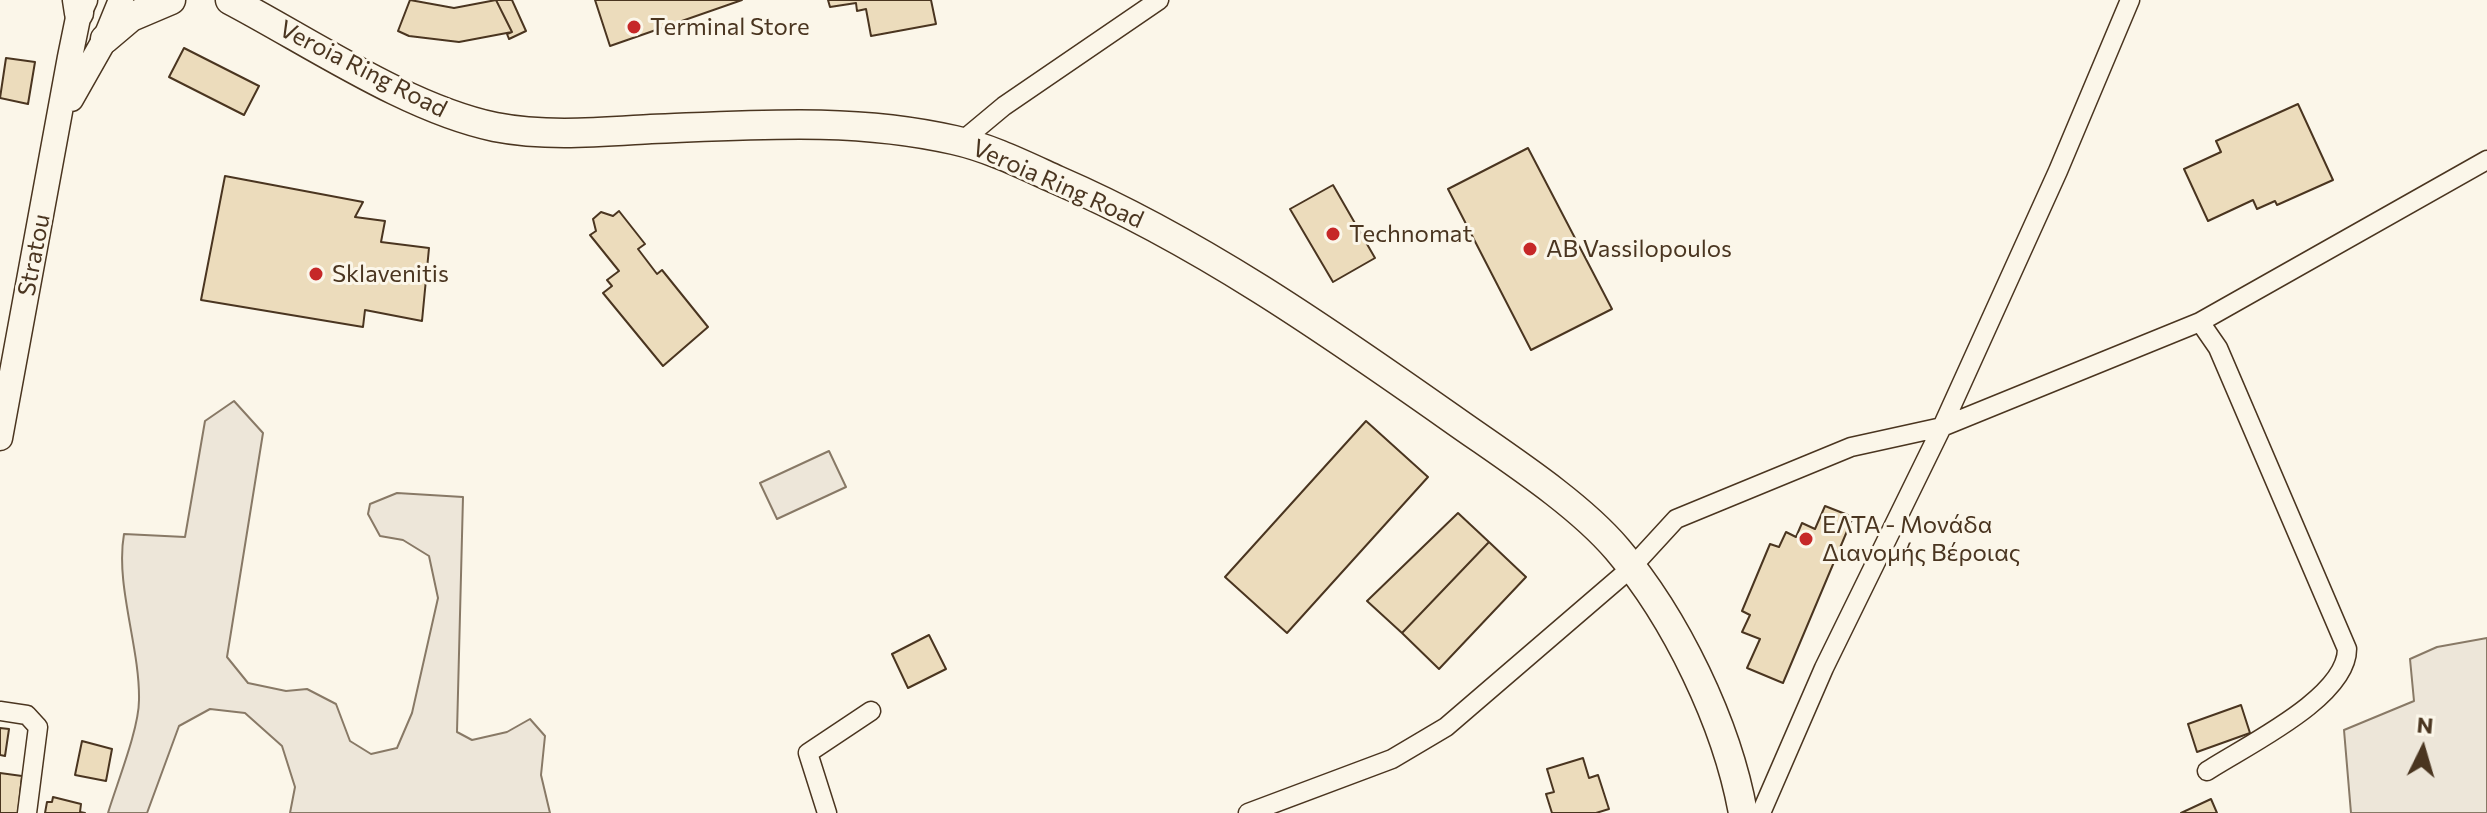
<!DOCTYPE html>
<meta charset="utf-8">
<style>
body{margin:0}
#map{position:relative;width:2487px;height:813px;overflow:hidden;background:#fbf6e9;font-family:Commissioner,sans-serif}
canvas{display:block}
.north{position:absolute;left:2383px;top:709px;width:80px;height:80px;-webkit-text-stroke:6px #fbf6e9;paint-order:stroke;rotate:5deg;font-size:22px;font-weight:700;line-height:32px;text-align:center;color:#4a3520}
.north::after{content:'';display:block;margin:auto;width:28px;height:36px;background:#4a3520;clip-path:polygon(50% 0,100% 100%,50% 72%,0 100%)}
</style>
<div id="map">
<canvas width="2487" height="813"></canvas>
<div class="north">N</div>
</div>
<script>
const ctx = document.querySelector('canvas').getContext('2d');
ctx.lineJoin = 'round';
function paint(path, color) {
  ctx.fillStyle = color;
  ctx.fill(path, 'evenodd');
}
function trace(path, color, width, dash) {
  ctx.strokeStyle = color;
  ctx.lineWidth = width;
  ctx.lineCap = dash ? 'butt' : 'round';
  ctx.setLineDash(dash || []);
  ctx.stroke(path);
}
function write(font, color, halo, rows, align = 'center') {
  ctx.font = font + ' Commissioner,sans-serif';
  ctx.lineWidth = 6;
  ctx.setLineDash([]);
  ctx.textBaseline = 'middle';
  ctx.strokeStyle = halo;
  ctx.fillStyle = color;
  for (const [text, x, y, turn = 0] of rows) {
    ctx.save();
    ctx.translate(x, y);
    ctx.rotate((+turn || 0) * Math.PI / 180);
    ctx.textAlign = isNaN(turn) ? turn : align;
    if (halo) ctx.strokeText(text, 0, 0);
    ctx.fillText(text, 0, 0);
    ctx.restore();
  }
}
const green = new Path2D(`
 M 234,401 L 263,433 L 227,657 L 248,683 L 286,691 L 307,689 L 336,704 L 350,741 L 371,754 L 397,748 L 412,713 L 438,598 L 429,556 L 403,540 L 380,536 L 368,514 L 370,504 L 397,493 L 463,497 L 457,732 L 472,740 L 507,732 L 530,719 L 545,736 L 541,775 L 550,813 L 290,813 L 295,787 L 282,746 L 245,713 L 210,709 L 179,726 L 147,813 L 108,813 C 117,783 139,729 139,700 C 140,647 115,585 124,534 L 185,537 L 205,421 Z
 M 829,451 L 846,487 L 777,519 L 760,483 Z
 M 2487,638 L 2487,813 L 2351,813 L 2344,730 L 2414,701 L 2410,659 L 2437,647 Z`);
const building = new Path2D(`
 M 410,0 L 454,8 L 496,0 L 512,32 L 459,42 L 409,36 L 398,31 Z
 M 496,0 L 512,0 L 526,31 L 509,39 L 507,34 L 512,32 Z
 M 595,0 L 742,0 L 610,46 Z
 M 828,0 L 931,0 L 936,24 L 871,36 L 866,9 L 857,11 L 856,3 L 830,7 Z
 M 184,48 L 259,86 L 244,115 L 169,77 Z
 M 6,58 L 35,62 L 28,104 L 0,98 Z
 M 2298,104 L 2333,180 L 2277,205 L 2275,201 L 2257,209 L 2253,200 L 2208,221 L 2184,169 L 2221,152 L 2216,141 Z
 M 1528,148 L 1612,309 L 1531,350 L 1448,189 Z
 M 225,176 L 363,202 L 355,217 L 385,221 L 381,242 L 429,248 L 422,321 L 365,310 L 363,327 L 201,300 Z
 M 1333,185 L 1375,258 L 1333,282 L 1290,209 Z
 M 619,211 L 645,244 L 638,249 L 657,274 L 662,270 L 708,327 L 663,366 L 603,293 L 612,286 L 607,280 L 619,271 L 590,235 L 596,231 L 593,219 L 601,212 L 613,216 Z
 M 1366,421 L 1428,477 L 1287,633 L 1225,577 Z
 M 1825,506 L 1853,517 L 1783,683 L 1747,668 L 1760,639 L 1742,632 L 1750,615 L 1742,611 L 1770,544 L 1779,547 L 1786,532 L 1796,537 L 1802,523 L 1815,529 Z
 M 1458,513 L 1489,542 L 1402,633 L 1367,601 Z
 M 1489,542 L 1526,577 L 1439,669 L 1402,633 Z
 M 929,635 L 946,669 L 908,688 L 892,654 Z
 M 2241,705 L 2250,733 L 2197,752 L 2188,724 Z
 M 0,728 L 9,729 L 5,756 L 0,755 Z
 M 82,741 L 112,749 L 106,781 L 75,775 Z
 M 1583,758 L 1589,778 L 1598,775 L 1609,809 L 1596,813 L 1552,813 L 1546,794 L 1554,792 L 1547,769 Z
 M 0,773 L 22,776 L 18,813 L 0,813 Z
 M 53,797 L 81,804 L 80,812 L 85,813 L 45,813 L 47,802 L 52,802 Z
 M 2211,799 L 2217,813 L 2181,813 Z`);
const minor = new Path2D(`
 M 962,141 L 1004,106 L 1159,0
 M 2200,322 L 2218,348 L 2347,649 C 2347,698 2245,746 2207,771
 M 0,711 L 27,715 L 38,727 L 27,813
 M 827,813 L 808,753 L 871,711
 M 1248,813 L 1392,759 L 1446,727 L 1631,568 L 1676,519 L 1851,447 L 1942,427 L 2200,322 L 2487,160
 M 1761,813 L 1824,668 L 1942,427 L 2058,171 L 2130,0`);
const secondary = new Path2D(`
 M 71,99 L 105,39 L 121,0
 M 0,438 L 70,57 L 79,13 L 85,0`);
const primary = new Path2D(`
 M 77,0 L 79,13
 M 230,0 C 310,42 408,109 495,127 C 546,137 600,132 651,129 C 753,125 854,117 954,140 C 990,148 1024,165 1057,180 C 1198,241 1326,330 1451,418 C 1503,455 1576,501 1617,549 C 1676,618 1727,724 1743,813
 M 105,39 L 131,17 L 171,0`);
const markers = [
 [634,27,8,"#c62828"],
 [1333,234,8,"#c62828"],
 [1530,249,8,"#c62828"],
 [316,274,8,"#c62828"],
 [1806,539,8,"#c62828"]
];
const poiNames = [
 ["Terminal Store",650,27],
 ["Technomat",1349,234],
 ["AB Vassilopoulos",1546,249],
 ["Sklavenitis",332,274],
 ["ΕΛΤΑ - Μονάδα",1822,525],
 ["Διανομής Βέροιας",1822,553]
];
const streetNames = [
 ["Verοia Ring Road",363,69,27],
 ["Verοia Ring Road",1058,184,24],
 ["Stratou",34,255,-79]
];
paint(green, '#ede6d9');
trace(green, '#887966', 2);
paint(building, '#ecdcbc');
trace(building, '#4a3520', 2);
trace(minor, '#4a3520', 21);
trace(secondary, '#4a3520', 27);
trace(primary, '#4a3520', 31);
trace(minor, '#fbf6e9', 18);
trace(secondary, '#fbf6e9', 24);
trace(primary, '#fbf6e9', 28);
for (const [x, y, r, color] of markers) {
  const dot = new Path2D();
  dot.arc(x, y, r, 0, 2 * Math.PI);
  ctx.fillStyle = color;
  ctx.fill(dot);
  trace(dot, '#fbf6e9', 3);
}
write('24px', '#4a3520', '#fbf6e9', poiNames, 'left');
write('24px', '#4a3520', '#fbf6e9', streetNames);
</script>
